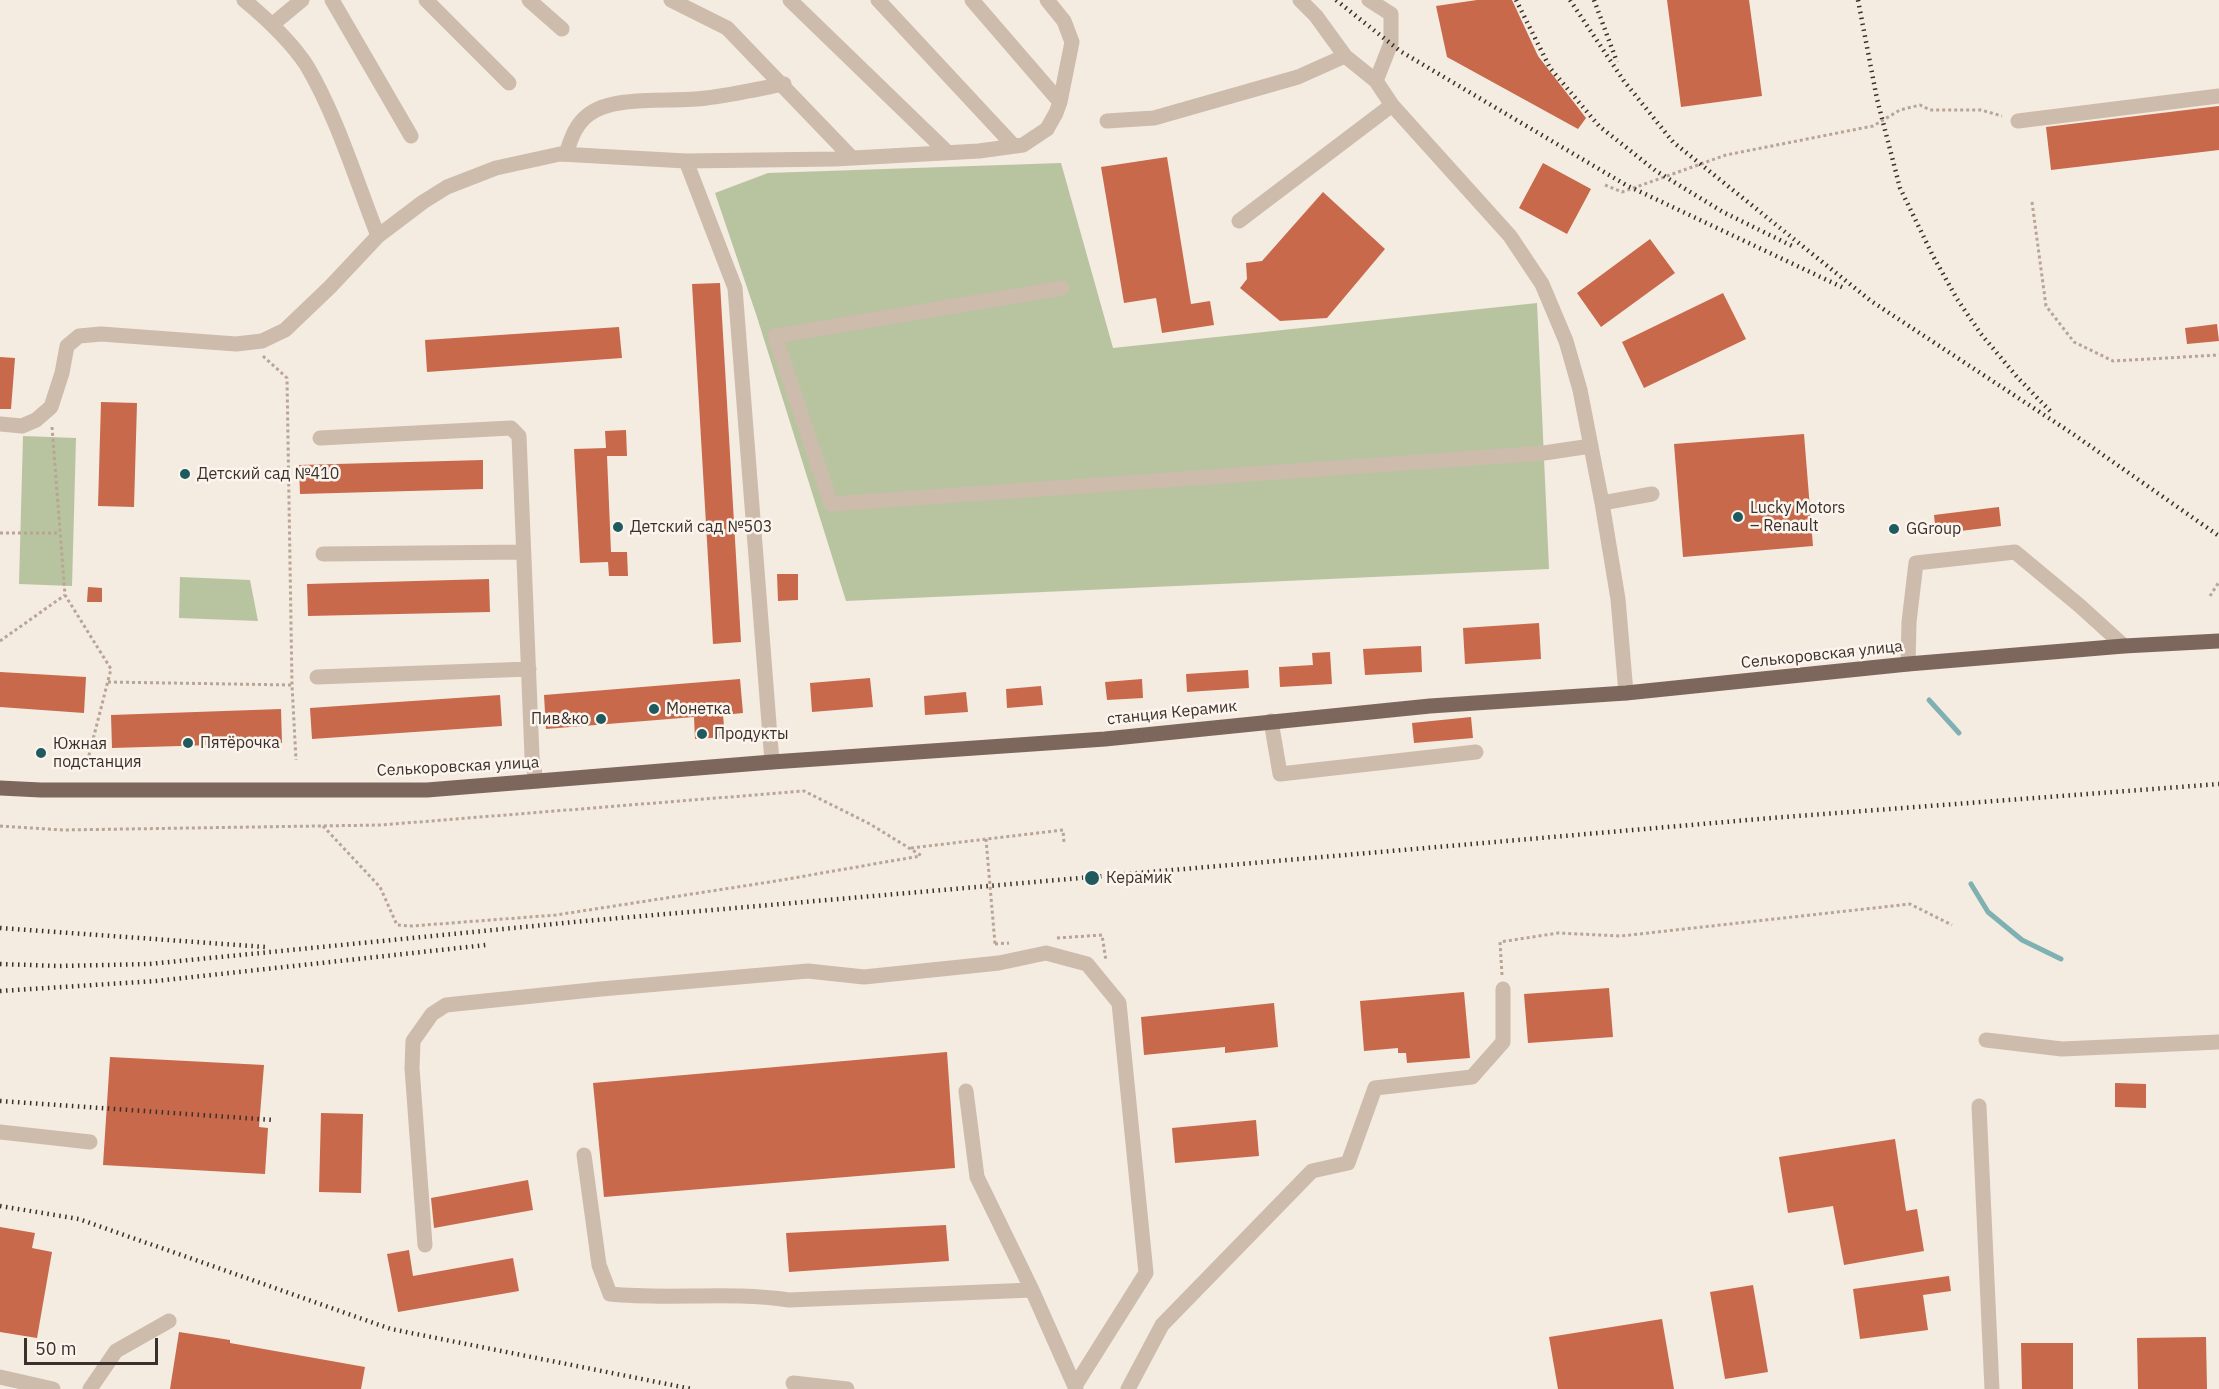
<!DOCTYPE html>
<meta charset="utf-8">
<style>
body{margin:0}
#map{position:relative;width:2219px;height:1389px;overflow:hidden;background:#f4ebe1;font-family:"IBM Plex Sans",sans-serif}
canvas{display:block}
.scale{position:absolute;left:24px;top:1338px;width:134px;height:27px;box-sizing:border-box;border:3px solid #3b302b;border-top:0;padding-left:8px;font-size:18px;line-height:21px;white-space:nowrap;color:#3b302b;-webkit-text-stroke:4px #fbf5ee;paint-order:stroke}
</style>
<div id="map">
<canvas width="2219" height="1389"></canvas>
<div class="scale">50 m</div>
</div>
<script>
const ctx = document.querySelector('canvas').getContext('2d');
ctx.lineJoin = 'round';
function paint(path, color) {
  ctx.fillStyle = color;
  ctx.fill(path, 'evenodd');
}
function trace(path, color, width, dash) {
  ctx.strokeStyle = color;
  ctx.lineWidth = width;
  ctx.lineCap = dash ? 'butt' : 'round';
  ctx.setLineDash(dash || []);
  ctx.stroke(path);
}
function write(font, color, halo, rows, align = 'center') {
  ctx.font = font + ' "IBM Plex Sans",sans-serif';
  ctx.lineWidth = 5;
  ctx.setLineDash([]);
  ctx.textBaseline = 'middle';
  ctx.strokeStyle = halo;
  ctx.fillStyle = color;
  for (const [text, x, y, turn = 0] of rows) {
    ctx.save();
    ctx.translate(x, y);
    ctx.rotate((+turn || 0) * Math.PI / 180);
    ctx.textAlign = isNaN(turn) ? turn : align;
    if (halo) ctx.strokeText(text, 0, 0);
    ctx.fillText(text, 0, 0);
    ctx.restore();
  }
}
const green = new Path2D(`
 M 1061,163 L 1113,348 L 1537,303 L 1549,569 L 846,601 L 757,317 L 715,193 L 768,173 Z
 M 23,436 L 76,438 L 72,586 L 19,584 Z
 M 180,577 L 250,580 L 258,621 L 179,618 Z`);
const stream = new Path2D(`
 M 1929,700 L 1959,733
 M 1971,884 L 1988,912 L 2022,940 L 2061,959`);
const building = new Path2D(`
 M 1477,0 L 1512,0 L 1538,56 L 1586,118 L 1578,129 L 1447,57 L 1436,6 Z
 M 1667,0 L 1749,0 L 1762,96 L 1681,107 Z
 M 2219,106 L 2219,150 L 2051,170 L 2046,127 Z
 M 1167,157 L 1191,304 L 1210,301 L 1214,325 L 1162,333 L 1156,298 L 1124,303 L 1101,167 Z
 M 1543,163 L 1591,189 L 1567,234 L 1519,208 Z
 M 1323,192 L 1385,249 L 1327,318 L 1280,321 L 1240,288 L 1247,279 L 1246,263 L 1262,261 Z
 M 1650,239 L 1675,273 L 1601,327 L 1577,293 Z
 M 720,283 L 741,642 L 713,644 L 692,284 Z
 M 1723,293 L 1746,339 L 1644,388 L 1622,342 Z
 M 2217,324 L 2219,341 L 2187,344 L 2185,328 Z
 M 619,327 L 622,358 L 427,372 L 425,340 Z
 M 0,357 L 15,358 L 11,409 L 0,409 Z
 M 101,402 L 137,403 L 134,507 L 98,506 Z
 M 626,430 L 627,456 L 607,456 L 611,552 L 627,552 L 628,576 L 609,576 L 608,562 L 580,563 L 574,449 L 606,448 L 605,431 Z
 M 1804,434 L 1813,546 L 1683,557 L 1674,444 Z
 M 483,460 L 483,489 L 300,494 L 299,465 Z
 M 1999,507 L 2001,526 L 1936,534 L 1934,515 Z
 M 777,574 L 798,574 L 798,600 L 778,601 Z
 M 489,579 L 490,612 L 308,616 L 307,584 Z
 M 88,587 L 102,588 L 102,602 L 87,602 Z
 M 1539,623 L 1541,659 L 1465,664 L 1463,628 Z
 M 1421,646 L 1422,672 L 1365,675 L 1363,649 Z
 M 1330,652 L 1332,684 L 1280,687 L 1279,667 L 1313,665 L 1312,653 Z
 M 1248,670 L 1249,688 L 1187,692 L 1186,674 Z
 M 0,672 L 86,677 L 84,713 L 0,707 Z
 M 870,678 L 873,707 L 812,712 L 810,683 Z
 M 740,679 L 743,713 L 723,715 L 725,737 L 695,739 L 694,717 L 546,729 L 544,695 Z
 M 1142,679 L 1143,698 L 1107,700 L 1105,682 Z
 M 1041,686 L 1043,705 L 1007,708 L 1006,689 Z
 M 966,692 L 968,712 L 925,715 L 924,696 Z
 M 500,695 L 502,726 L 312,739 L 310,708 Z
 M 281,709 L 282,743 L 112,748 L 111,715 Z
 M 1471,717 L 1473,738 L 1414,743 L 1412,723 Z
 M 1609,988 L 1613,1037 L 1528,1043 L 1524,994 Z
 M 1464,992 L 1470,1058 L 1407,1063 L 1406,1053 L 1398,1053 L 1398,1048 L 1364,1051 L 1360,1001 Z
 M 1274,1003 L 1278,1047 L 1225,1053 L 1225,1047 L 1144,1055 L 1141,1017 Z
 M 947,1052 L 955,1168 L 604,1197 L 593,1083 Z
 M 110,1057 L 264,1065 L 259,1127 L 268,1128 L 265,1174 L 103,1165 Z
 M 2115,1083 L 2146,1084 L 2146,1108 L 2115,1107 Z
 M 321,1113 L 363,1114 L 361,1193 L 319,1192 Z
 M 1256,1120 L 1259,1156 L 1175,1163 L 1172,1128 Z
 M 1895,1139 L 1906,1211 L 1917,1209 L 1924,1251 L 1844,1265 L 1833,1206 L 1788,1213 L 1779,1157 Z
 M 528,1180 L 533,1210 L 434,1228 L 431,1198 Z
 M 946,1225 L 949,1261 L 789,1272 L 786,1233 Z
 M 0,1227 L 35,1233 L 32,1248 L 52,1252 L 37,1338 L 0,1332 Z
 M 409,1250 L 413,1276 L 513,1258 L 519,1291 L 398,1312 L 387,1254 Z
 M 1949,1276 L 1951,1291 L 1923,1295 L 1928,1330 L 1860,1339 L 1853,1289 Z
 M 1753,1285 L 1768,1372 L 1725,1379 L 1710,1292 Z
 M 1662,1319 L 1674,1389 L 1558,1389 L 1549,1337 Z
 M 179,1332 L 230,1340 L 230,1343 L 365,1367 L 361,1389 L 170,1389 Z
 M 2206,1337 L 2207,1389 L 2138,1389 L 2137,1338 Z
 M 2021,1343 L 2073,1343 L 2073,1389 L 2022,1389 Z`);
const path = new Path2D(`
 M 1605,185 L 1622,192 L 1726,155 L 1873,126 L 1900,110 L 1920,105 L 1930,110 L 1981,110 L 2002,116
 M 2032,202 L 2046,306 L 2074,342 L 2113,361 L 2219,355
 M 263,356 L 287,378 L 292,685 L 296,760
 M 52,427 L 65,595 L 111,669 L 87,763
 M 0,533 L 60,533
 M 2210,596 L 2219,582
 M 0,641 L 65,595
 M 108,682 L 292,685
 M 0,826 L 63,830 L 381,825 L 804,791 L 870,824 L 922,856
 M 323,826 L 380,887 L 397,925 L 412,926 L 556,915 L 776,881 L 920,856
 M 911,848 L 1063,830 L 1064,843
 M 1057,938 L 1102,935 L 1106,961
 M 995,944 L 1009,943
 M 1502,975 L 1500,942 L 1558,933 L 1621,936 L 1910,904 L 1952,925`);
const minor = new Path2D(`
 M 244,0 C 267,19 290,40 307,66 C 337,117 356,180 378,236
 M 332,0 L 411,136
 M 426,0 L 509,83
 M 529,0 L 562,29
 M 671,0 L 727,28 L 852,158
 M 790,0 L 947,152
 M 878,0 L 1014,146
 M 1047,0 L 1064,21 L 1072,42 L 1060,102
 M 1300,0 L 1316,16 L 1345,56 L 1376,81 L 1392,105 L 1510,236 L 1542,284 L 1566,341 L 1580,390 L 1602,503 L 1618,599 L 1626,693
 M 1369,0 L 1391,14 L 1391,43 L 1376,81
 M 273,24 L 302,0
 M 1107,121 L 1154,118 L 1298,77 L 1345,56
 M 2018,121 L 2219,96
 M 566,154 C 571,139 575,125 588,115 C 614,94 674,103 706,98 C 732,95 758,89 784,84
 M 686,161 L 735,288 L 772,762
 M 1239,221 L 1392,105
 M 1062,288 L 775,336 L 831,504 L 1544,453 L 1591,446
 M 0,424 L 22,426 L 36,420 L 51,407 L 62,373 L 67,346 L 79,336 L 101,334 L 236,344 L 262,341 L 285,330 L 330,287 L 378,236 L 423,202 L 447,187 L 496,168 L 560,154 L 686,161 L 835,159 L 979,151 L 1023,145 L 1047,129 L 1056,113 L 1060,102 L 972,0
 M 320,438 L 511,428 L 519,436 L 532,756 L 536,781
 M 1602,503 L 1652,494
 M 323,554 L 524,552
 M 1908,664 L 1909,622 L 1916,563 L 2015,552 L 2080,606 L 2124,646
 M 317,677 L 529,669
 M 1271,721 L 1280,774 L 1476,752
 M 1986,1040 L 2062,1049 L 2219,1042
 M 966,1091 L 977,1177 L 1032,1290 L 1076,1389
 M 1979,1106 L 1992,1389
 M 0,1132 L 90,1142
 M 584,1155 L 599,1265 L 610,1294 C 669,1300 730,1291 789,1300 L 1032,1290
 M 425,1245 L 412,1068 L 413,1041 L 432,1014 L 446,1005 L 601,989 L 808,971 L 864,977 L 999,963 L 1046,953 L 1087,964 L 1119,1003 L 1146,1273 L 1075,1386
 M 0,1377 L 53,1389
 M 793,1383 L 847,1389
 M 90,1389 L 116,1351 L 169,1321
 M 1128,1389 L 1162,1325 L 1312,1171 L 1348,1163 L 1375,1088 L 1472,1077 L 1503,1042 L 1503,989`);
const major = new Path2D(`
 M 0,788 L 41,790 L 427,790 L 772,762 L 1105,739 L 1430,706 L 1626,693 L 1908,664 L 2124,646 L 2219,641`);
const rail = new Path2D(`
 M 1336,0 L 1400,51 L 1626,185 L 1846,289
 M 1516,0 L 1550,68 L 1599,126 L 1656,171 L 1723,212 L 1792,246
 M 1570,0 L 1624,81 L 1673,142 L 1871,301 L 2073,434 L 2219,536
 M 1594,0 L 1617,62
 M 1858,0 L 1877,99 L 1900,188 L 1933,256 L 1957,299 L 1981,334 L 2018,378 L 2053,414
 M 0,928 L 266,947
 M 0,964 L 59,966 L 149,964 L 574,922 L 1771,818 L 2219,784
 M 0,991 L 156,981 L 486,945
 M 0,1101 L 273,1120
 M 0,1206 L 79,1219 L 391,1329 L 692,1389`);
const pathBridge = new Path2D(`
 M 986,839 L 995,944`);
const markers = [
 [185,474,6,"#1f5a5e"],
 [1738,517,6,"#1f5a5e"],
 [618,527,6,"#1f5a5e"],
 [1894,529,6,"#1f5a5e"],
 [654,709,6,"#1f5a5e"],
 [601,719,6,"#1f5a5e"],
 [702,734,6,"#1f5a5e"],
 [188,743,6,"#1f5a5e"],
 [41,753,6,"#1f5a5e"],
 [1092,878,8,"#1f5a5e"]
];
const poiNames = [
 ["Детский сад №410",197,474],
 ["Lucky Motors",1750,508],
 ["– Renault",1750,526],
 ["Детский сад №503",630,527],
 ["GGroup",1906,529],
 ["Монетка",666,709],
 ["Пив&ко",589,719,"right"],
 ["Продукты",714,734],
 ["Пятёрочка",200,743],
 ["Южная",53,744],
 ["подстанция",53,762],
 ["Керамик",1106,878]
];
const streetNames = [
 ["Селькоровская улица",1822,655,-6],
 ["станция Керамик",1172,713,-6],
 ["Селькоровская улица",458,767,-3]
];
paint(green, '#b8c4a0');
trace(stream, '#7fb0b2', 5);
paint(building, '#c8694b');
trace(path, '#b9a596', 3, [3, 3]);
trace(minor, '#cdbbac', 15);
trace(major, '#7d675c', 15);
trace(rail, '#3b302b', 4.5, [1.5, 4.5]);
trace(pathBridge, '#b9a596', 3, [3, 3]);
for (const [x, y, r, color] of markers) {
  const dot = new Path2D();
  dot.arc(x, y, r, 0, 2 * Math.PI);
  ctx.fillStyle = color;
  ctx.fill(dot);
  trace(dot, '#fbf5ee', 2);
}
write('16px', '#3b302b', '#fbf5ee', poiNames, 'left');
write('16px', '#3b302b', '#fbf5ee', streetNames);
</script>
